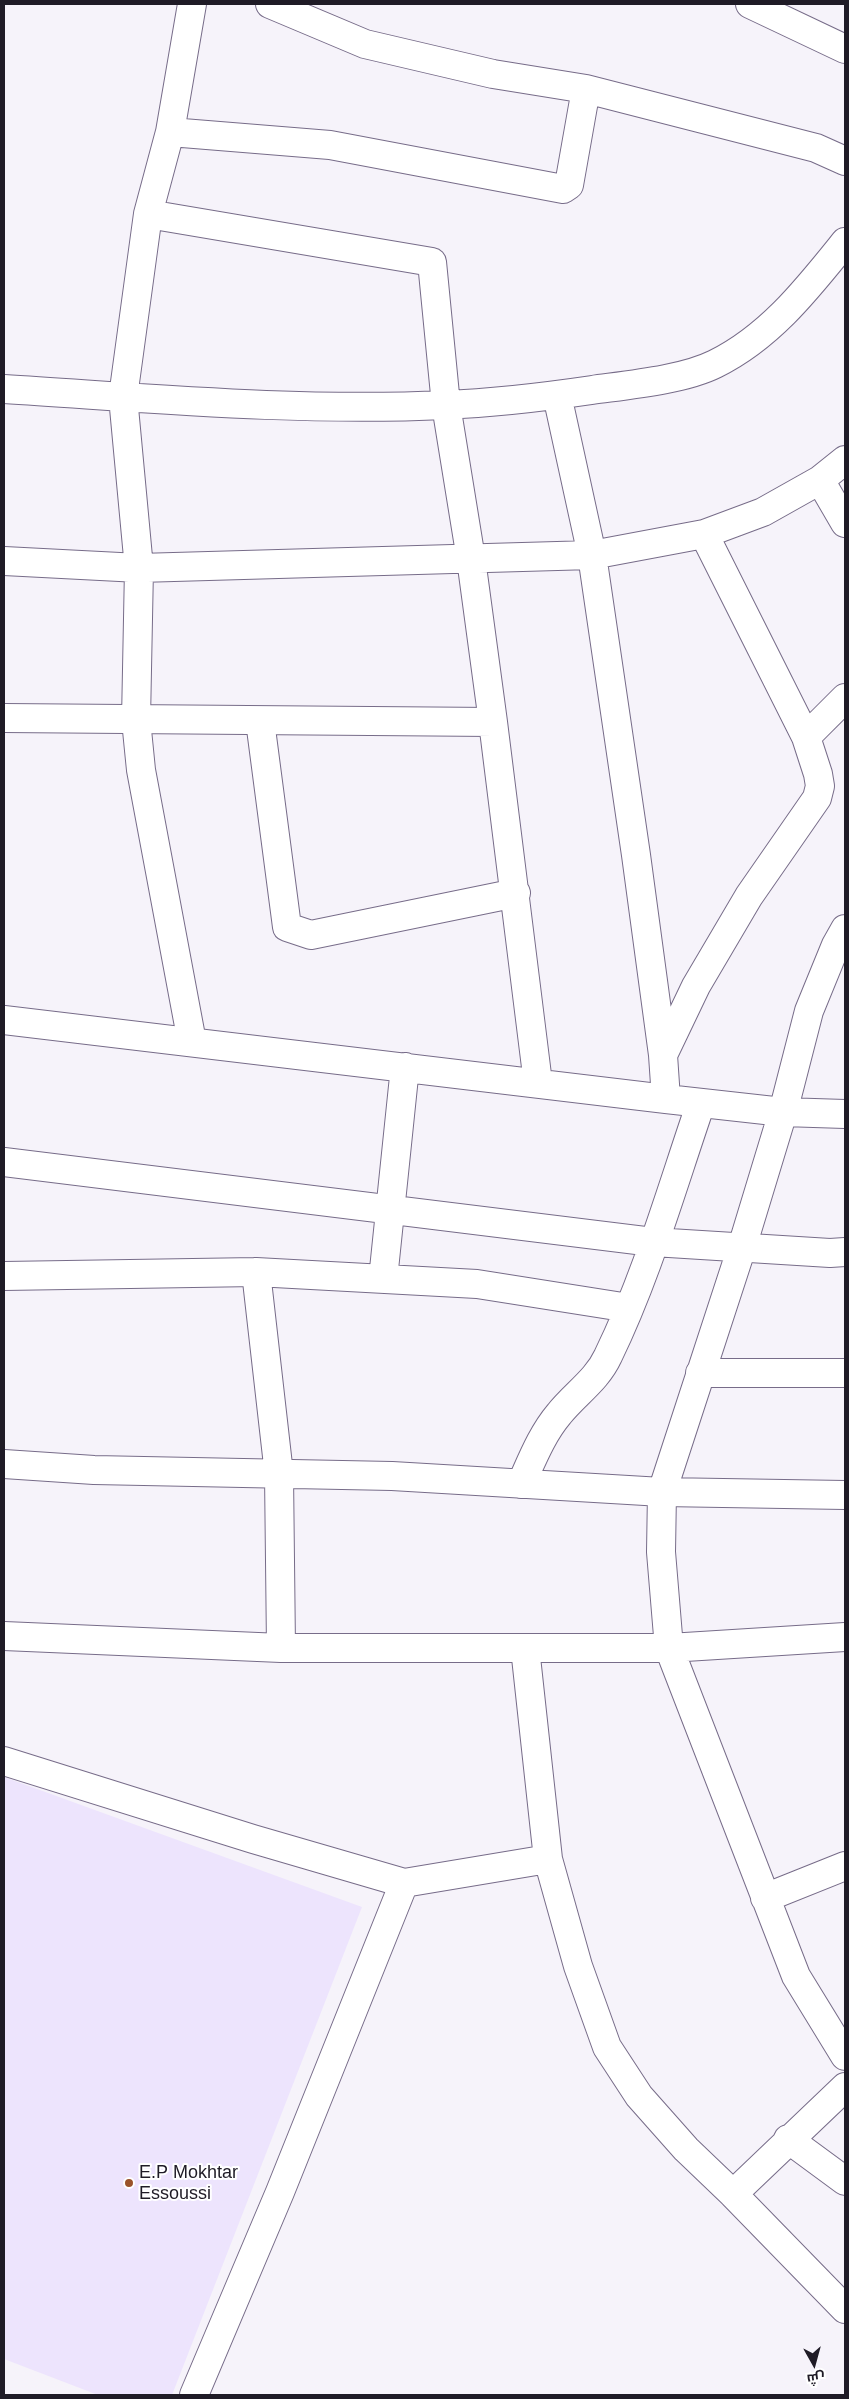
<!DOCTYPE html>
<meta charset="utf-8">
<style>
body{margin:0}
#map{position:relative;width:849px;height:2399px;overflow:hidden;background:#f6f3fa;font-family:Helvetica,Cairo,sans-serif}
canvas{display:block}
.frame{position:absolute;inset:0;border:5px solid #1f1b26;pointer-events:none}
.north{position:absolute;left:789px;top:2339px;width:50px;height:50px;-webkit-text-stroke:4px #fff;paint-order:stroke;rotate:173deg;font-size:14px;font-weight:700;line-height:20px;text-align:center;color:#1f1b26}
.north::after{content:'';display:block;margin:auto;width:18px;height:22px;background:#1f1b26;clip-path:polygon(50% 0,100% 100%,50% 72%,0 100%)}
</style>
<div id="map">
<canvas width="849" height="2399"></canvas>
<div class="frame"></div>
<div class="north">ش</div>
</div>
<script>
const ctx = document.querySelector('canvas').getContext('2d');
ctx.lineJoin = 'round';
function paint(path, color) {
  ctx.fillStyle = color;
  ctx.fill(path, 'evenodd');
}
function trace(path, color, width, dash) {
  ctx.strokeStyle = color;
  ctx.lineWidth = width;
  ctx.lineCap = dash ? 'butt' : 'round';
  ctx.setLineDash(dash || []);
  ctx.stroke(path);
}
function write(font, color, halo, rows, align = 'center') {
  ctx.font = font + ' Helvetica,sans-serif';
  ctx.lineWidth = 4;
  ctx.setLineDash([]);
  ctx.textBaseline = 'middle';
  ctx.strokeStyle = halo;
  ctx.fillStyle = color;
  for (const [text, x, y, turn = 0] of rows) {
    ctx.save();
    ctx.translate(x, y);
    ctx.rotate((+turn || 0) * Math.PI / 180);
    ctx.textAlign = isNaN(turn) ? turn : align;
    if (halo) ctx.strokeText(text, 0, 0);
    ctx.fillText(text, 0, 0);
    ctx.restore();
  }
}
const built = new Path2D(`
 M 4,1777 L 362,1907 L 172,2395 L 98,2395 L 4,2359 Z`);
const street = new Path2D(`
 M 192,4 L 170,132 L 148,214 L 123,397 L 139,568 L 136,720 L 141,770 L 192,1042
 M 270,4 L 365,44 L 493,74 L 586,89 L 816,148 L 845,161
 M 750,4 L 845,49
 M 170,132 L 330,145 L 563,189 L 569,185 L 586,89
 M 148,214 L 432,262 L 446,405 L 471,559 L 493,722 L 538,1083
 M 4,389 C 150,398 298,412 445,405 C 494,403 544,397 592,390 C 628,385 683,380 715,364 C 770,337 808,288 845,242
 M 557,395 L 592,555 L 636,855 L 663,1055 L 666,1099
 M 820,480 L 845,523
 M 4,561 L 139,568 L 592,555 L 704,534 L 763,512 L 820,480 L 845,460
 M 4,718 L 493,722
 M 260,721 L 287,927 L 311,935 L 516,893
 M 806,737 L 845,698
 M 845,929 L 836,945 L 809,1011 L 783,1112 L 742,1247 L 662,1492 L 661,1552 L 669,1648 L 796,1976 L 845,2056
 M 4,1020 L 666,1099 L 783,1112 L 845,1114
 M 663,1055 L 696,986 L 749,896 L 817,798 L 820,786 L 818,774 L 806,737 L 704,534
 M 4,1162 L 653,1242 L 830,1253 L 845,1252
 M 256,1272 L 279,1474 L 281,1648
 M 4,1276 L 256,1272 L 477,1284 L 629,1308
 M 383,1279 L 405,1067
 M 700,1373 L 845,1373
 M 4,1464 L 94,1470 L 392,1476 L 662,1492 L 845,1495
 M 521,1484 C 532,1460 542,1434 559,1414 C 575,1394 597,1380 608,1356 C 647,1276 672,1187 701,1103
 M 4,1636 L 281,1648 L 669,1648 L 845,1637
 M 525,1648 L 548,1859 L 578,1966 L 607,2047 L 639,2096 L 686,2149 L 733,2194
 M 4,1761 L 253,1839 L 404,1883 L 548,1859
 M 765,1898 L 845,1866
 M 845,2087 L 733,2194 L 845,2309
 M 788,2139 L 845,2181
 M 194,2395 L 280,2192 L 404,1883`);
const markers = [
 [129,2183,5,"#9a532b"]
];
const poiNames = [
 ["E.P Mokhtar",139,2173],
 ["Essoussi",139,2194]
];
paint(built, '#ede4fd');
trace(street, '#776c89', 30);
trace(street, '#fff', 28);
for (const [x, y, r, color] of markers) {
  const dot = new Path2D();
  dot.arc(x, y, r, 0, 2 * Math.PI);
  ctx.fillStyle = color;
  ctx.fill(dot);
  trace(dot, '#fff', 2);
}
write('18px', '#1f1b26', '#fff', poiNames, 'left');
</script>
